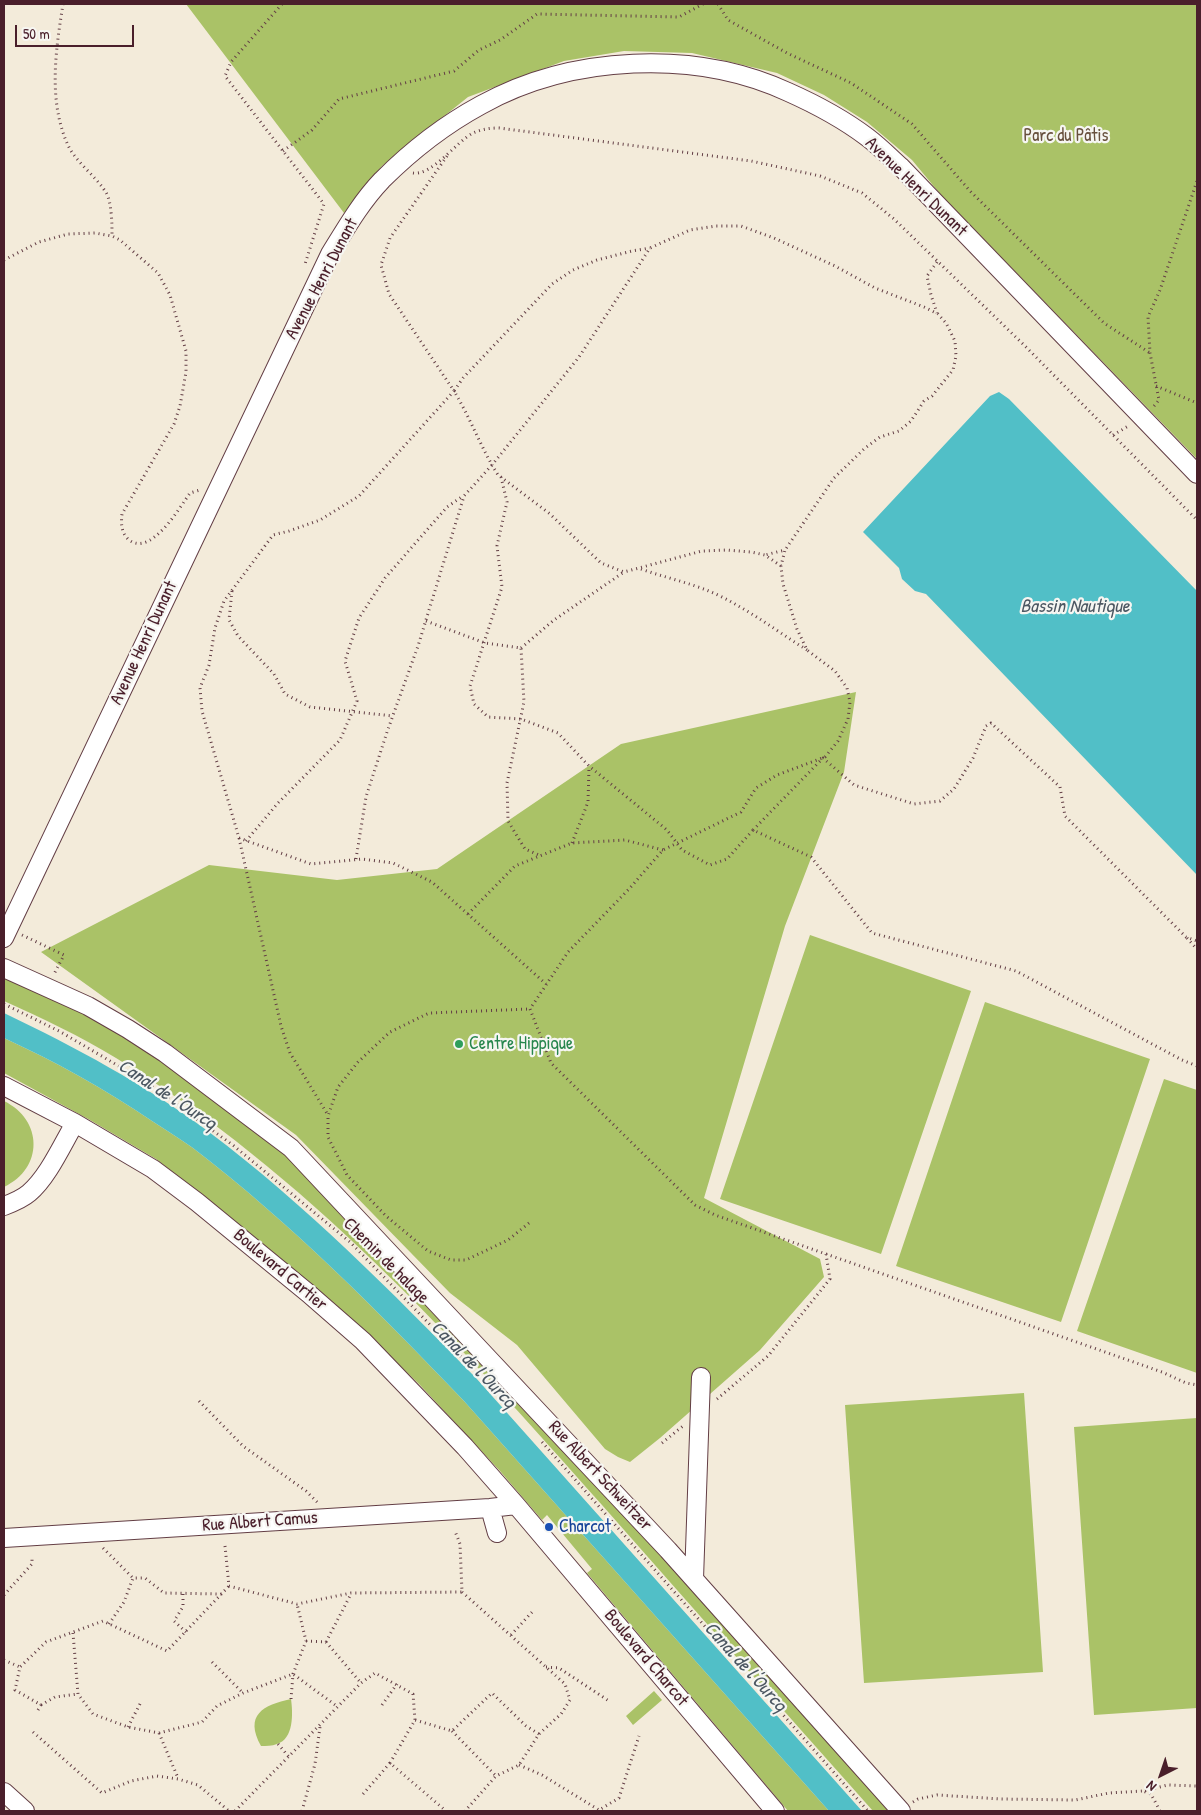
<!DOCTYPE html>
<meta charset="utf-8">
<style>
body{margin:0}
#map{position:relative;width:1201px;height:1815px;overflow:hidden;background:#f3ebda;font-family:"Patrick Hand",sans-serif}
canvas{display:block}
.frame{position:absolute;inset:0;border:5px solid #4a1f2b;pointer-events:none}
.north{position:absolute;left:1136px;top:1750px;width:50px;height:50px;-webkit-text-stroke:4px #f6f6f2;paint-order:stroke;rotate:221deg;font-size:14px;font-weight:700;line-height:20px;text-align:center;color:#4a1f2b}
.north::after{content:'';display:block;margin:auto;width:18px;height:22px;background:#4a1f2b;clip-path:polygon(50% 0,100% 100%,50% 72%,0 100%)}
.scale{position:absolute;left:15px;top:25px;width:119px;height:22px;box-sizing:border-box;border:2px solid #4a1f2b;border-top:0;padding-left:6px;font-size:15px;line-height:18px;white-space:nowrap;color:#4a1f2b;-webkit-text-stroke:4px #f6f6f2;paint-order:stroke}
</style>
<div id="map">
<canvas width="1201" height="1815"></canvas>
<div class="frame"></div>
<div class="north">N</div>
<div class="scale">50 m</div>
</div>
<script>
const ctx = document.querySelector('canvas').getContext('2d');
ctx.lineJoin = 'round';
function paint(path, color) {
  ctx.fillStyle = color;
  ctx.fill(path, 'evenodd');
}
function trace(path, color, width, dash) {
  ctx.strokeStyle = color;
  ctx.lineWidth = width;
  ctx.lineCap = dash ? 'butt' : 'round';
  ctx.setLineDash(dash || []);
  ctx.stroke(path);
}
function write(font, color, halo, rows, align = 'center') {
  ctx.font = font + ' "Patrick Hand",sans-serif';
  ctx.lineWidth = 4.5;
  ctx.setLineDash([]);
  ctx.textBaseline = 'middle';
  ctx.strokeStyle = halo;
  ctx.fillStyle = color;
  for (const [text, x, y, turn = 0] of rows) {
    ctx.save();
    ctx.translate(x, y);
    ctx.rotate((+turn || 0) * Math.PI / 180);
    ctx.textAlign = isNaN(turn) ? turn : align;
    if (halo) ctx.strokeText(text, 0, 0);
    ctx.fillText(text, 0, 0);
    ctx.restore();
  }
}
const green = new Path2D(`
 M 186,4 L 1197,4 L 1197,459 L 941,195 L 912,160 L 867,122 L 824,95 L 777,73 L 692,53 L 624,51 L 564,61 L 468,97 L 382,166 L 344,213 Z
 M 856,692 L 844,772 L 785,926 L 704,1198 L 820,1259 L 824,1277 L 760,1350 L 660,1438 L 630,1462 L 618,1457 L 605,1449 L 517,1345 L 450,1293 L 296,1135 L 41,952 L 209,865 L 337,880 L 437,869 L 621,744 Z
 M 810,935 L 971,991 L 881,1254 L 720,1199 Z
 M 7,974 L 94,1014 L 201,1083 L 298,1165 L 543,1422 L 890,1811 L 873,1811 C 782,1709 692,1607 602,1505 C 456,1340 305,1173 116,1058 C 80,1036 42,1018 4,1001 L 4,982 Z
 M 985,1002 L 1150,1059 L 1061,1322 L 896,1266 Z
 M 4,1038 C 56,1062 105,1089 152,1121 C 166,1130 180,1139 193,1148 C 291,1223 379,1312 464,1401 L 829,1811 L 788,1811 L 587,1573 L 592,1569 L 547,1515 L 542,1520 L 500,1471 L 419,1384 L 335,1304 L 246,1230 L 156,1159 L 90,1120 L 4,1073 Z
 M 1164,1079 L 1197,1090 L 1197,1373 L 1077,1331 Z
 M 4,1101 C 43,1120 44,1168 4,1187 Z
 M 1024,1393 L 1043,1672 L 864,1683 L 845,1405 Z
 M 1197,1418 L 1197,1708 L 1094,1715 L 1074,1427 Z
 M 654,1691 L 662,1700 L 633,1725 L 626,1716 Z
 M 291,1699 C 293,1713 294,1739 277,1744 C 272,1746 266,1746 261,1746 C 244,1715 263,1705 291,1699 Z`);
const water = new Path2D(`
 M 999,392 L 1009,399 L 1197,591 L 1197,875 L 926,594 L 915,591 L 902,579 L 899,568 L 863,532 L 990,396 Z
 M 4,1013 C 75,1047 146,1085 209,1132 C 306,1205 391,1291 476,1378 L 862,1811 L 829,1811 L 464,1401 C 379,1312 291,1223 193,1148 C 180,1139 166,1130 152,1121 C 105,1089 56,1062 4,1038 Z`);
const path = new Path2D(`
 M 63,4 C 56,49 48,99 67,143 C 75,162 94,174 105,191 C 112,200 112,225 112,236
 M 282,4 L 231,62 L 225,76 L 324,204 L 305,264
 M 718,4 L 728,20 L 787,53 L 851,83 L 912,124 L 970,191 L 1104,323 L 1150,353
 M 283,151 L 312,130 L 339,99 L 454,71 L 479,50 L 500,40 L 537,14 L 679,17 L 703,4
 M 447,156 L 390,238 L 381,265 L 389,294 L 454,391 L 359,496 L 320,520 L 289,531 L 273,535 L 224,601 L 215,628 L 209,665 L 200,688 L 202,711 L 239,838 L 311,864 L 362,859 L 393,863 L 432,882 L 546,984
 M 413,173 C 432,176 456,142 473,133 C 482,129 490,128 499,128 L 751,161 L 820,176 L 862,193 L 894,219 L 1025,346 L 1197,520
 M 4,260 L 39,242 L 68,234 L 95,233 L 112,236 L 120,240 L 158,273 L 170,295 L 186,351 L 186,372 L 180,406 L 174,424 L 122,514 C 121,523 121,532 128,539 C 150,559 180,507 190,493 L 200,490
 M 937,262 L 927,276 L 931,295 L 937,313
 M 1156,386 L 1197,403
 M 1154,406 L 1159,400 L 1150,353 L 1148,317 L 1160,290 L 1197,181
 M 1113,435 L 1130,425
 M 501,477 L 507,502 L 497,546 L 502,587 L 470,686 L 474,704 L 488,717 L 521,719 L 558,733 L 589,766 L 667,830 L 682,850 L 710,865 L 727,859 L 753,830 L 811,857 L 872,933 L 1016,971 L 1182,1060 L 1197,1066
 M 781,566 L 765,555 L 751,552 L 727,550 L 702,551 L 624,572 L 601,563 L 550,514 L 498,475 L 492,465 L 579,357 L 650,248 L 690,230 L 716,226 L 741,226 L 774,238 L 835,266 L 875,288 L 924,307 L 938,314 L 946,323 L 955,341 L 956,356 L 953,370 L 932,396 L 924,401 L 911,421 L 899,431 L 880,437 L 864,449 L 834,478 L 785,550
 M 641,569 C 669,579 697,584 724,598 C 753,613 780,633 807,650
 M 232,591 L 229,620 L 238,636 L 274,674 L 285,694 L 310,707 L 393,716
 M 426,621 L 485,643 L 521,648 L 524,702 L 507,783 L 508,821 L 525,849 L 541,856
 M 521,648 L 554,620 L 624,572
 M 753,830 L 823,758 L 854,785 L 914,804 L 940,801 L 954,789 L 973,758 L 986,726 L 991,723 L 1060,787 L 1065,816 L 1186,937 L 1197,941
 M 239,838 L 281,1026 L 290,1053 L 328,1115
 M 246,841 L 278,803 L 340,740 L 357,701 L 345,661 L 359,618 L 385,578 L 447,507 L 463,496
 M 572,843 L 588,802 L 589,767
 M 356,859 L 366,797 L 387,732 L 418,646 L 464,496 L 492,465 C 478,440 468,414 454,391 L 463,378 L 552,284 L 573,270 L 597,260 L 632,251 L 650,248
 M 468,914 L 515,866 L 572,843 L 625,840 L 663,850
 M 22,935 L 64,955 L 54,974
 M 1187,938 L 1197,949
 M 4,1004 L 59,1031 L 146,1082 L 234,1146 L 350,1242 L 471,1367
 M 529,1223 L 508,1240 L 466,1260 L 451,1260 L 428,1251 L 386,1216 L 347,1175 L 328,1137 L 328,1116 L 338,1087 L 358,1062 L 390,1032 L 429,1013 L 530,1009
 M 826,1254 L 1162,1372 L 1186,1383 L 1197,1385
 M 717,1399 L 768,1356 L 830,1279 L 826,1254 L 715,1215 L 695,1205 L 551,1063 L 530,1009 L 568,952 L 629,889 L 663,850 L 741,812 L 756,788 L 777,775 L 825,757 L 838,741 L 848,719 L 850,702 L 847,688 L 835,671 L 807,650 L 797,629 L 783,584 L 781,566 L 785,550 L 765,555
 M 199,1401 L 243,1446 L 306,1491 L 318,1503
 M 542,1442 L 868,1811
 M 662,1443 L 683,1426
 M 225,1546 L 229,1586 L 297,1604 L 351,1593 L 462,1592 L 460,1544 L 455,1531
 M 103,1548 L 133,1578
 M 462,1592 L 565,1684 L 570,1700 L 561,1714 L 539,1734 L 519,1765 L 496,1776 L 465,1811
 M 183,1594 L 183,1607 L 174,1621 L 186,1632
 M 4,1595 L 32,1564 L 32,1559
 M 109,1624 L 124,1602 L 133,1578 L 145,1578 L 164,1593 L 222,1594
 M 73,1633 L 78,1694 L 93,1714 L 128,1727 L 159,1733 L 202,1722 L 217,1706 L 243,1693 L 293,1674 L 338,1707
 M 511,1635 L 533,1611
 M 306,1641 L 326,1642 L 361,1683
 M 326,1642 L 351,1594
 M 4,1660 L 20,1667
 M 212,1662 L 243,1693
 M 546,1667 L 559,1668 L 609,1701
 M 291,1699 L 293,1674 L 306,1641 L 297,1604
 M 41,1705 L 55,1697 L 78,1694
 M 382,1705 L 397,1684
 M 38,1710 L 41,1705 L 15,1690 L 20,1667 L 46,1642 L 103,1621 L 167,1651 L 229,1586
 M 128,1727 L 141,1702
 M 452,1731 L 496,1776
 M 33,1732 L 102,1793 L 131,1781 L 157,1776 L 178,1779 L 198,1785 L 229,1811
 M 159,1733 L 178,1778
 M 278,1744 L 289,1757
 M 390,1763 L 415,1720 L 452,1731 L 492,1693 L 526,1726 L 539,1734
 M 519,1765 L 542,1775 L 599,1810 L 619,1798 L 639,1736
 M 363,1794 L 390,1763 L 446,1811
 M 913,1802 L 918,1799 L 937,1795 L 1001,1799 L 1075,1800 L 1109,1793 L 1143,1791
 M 235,1811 L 361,1683 L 375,1673 L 413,1694 L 415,1720
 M 302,1811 L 315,1764 L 320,1727
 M 1160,1811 L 1151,1794 L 1143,1791 L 1168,1785 L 1197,1786`);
const minor = new Path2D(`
 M 4,938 L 330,254 C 346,228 361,202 382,180 C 411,151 446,124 481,105 C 571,55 695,49 788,92 C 815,104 843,119 867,137 C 879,146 890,157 901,167 L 1197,474
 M 4,968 L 88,1006 L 128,1029 L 165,1053 L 291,1148 L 668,1550 L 901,1811
 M 4,1086 L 75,1123 L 153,1169 L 197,1202 L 308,1293 L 363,1341 L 465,1447 L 516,1505 L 775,1811
 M 4,1206 C 12,1203 22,1199 29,1193 C 48,1177 62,1145 75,1123
 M 490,1508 L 497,1533
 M 4,1538 L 490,1508 L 516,1505
 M 694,1579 L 701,1377
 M 4,1792 L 25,1811`);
const markers = [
 [459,1044,5,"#2e9e5b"],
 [549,1527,5,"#1a4fb4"]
];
const parkNames = [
 ["Parc du Pâtis",1066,136]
];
const streetNames = [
 ["Avenue Henri Dunant",916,187,44],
 ["Avenue Henri Dunant",322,279,-62],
 ["Avenue Henri Dunant",144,643,-65],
 ["Chemin de halage",386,1261,45],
 ["Boulevard Cartier",280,1270,40],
 ["Rue Albert Schweitzer",600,1476,47],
 ["Rue Albert Camus",260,1522,-4],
 ["Boulevard Charcot",646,1658,50]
];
const leisureNames = [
 ["Centre Hippique",469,1044]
];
const transitNames = [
 ["Charcot",559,1527]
];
const waterNames = [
 ["Bassin Nautique",1075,607],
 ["Canal de l'Ourcq",167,1095,33],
 ["Canal de l'Ourcq",473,1365,46],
 ["Canal de l'Ourcq",745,1667,48]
];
paint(green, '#aac267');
paint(water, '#51bfc7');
trace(minor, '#633e45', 20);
trace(path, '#633e45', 3, [1, 4]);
trace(minor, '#fff', 18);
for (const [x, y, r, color] of markers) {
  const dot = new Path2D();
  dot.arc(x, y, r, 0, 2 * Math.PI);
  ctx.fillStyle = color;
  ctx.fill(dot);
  trace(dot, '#f6f6f2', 2);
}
write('18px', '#67503d', '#f6f6f2', parkNames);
write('18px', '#4a1f2b', '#f6f6f2', streetNames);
write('18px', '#27864d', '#f6f6f2', leisureNames, 'left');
write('18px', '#164399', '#f6f6f2', transitNames, 'left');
write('italic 19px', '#4c5762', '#f6f6f2', waterNames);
</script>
